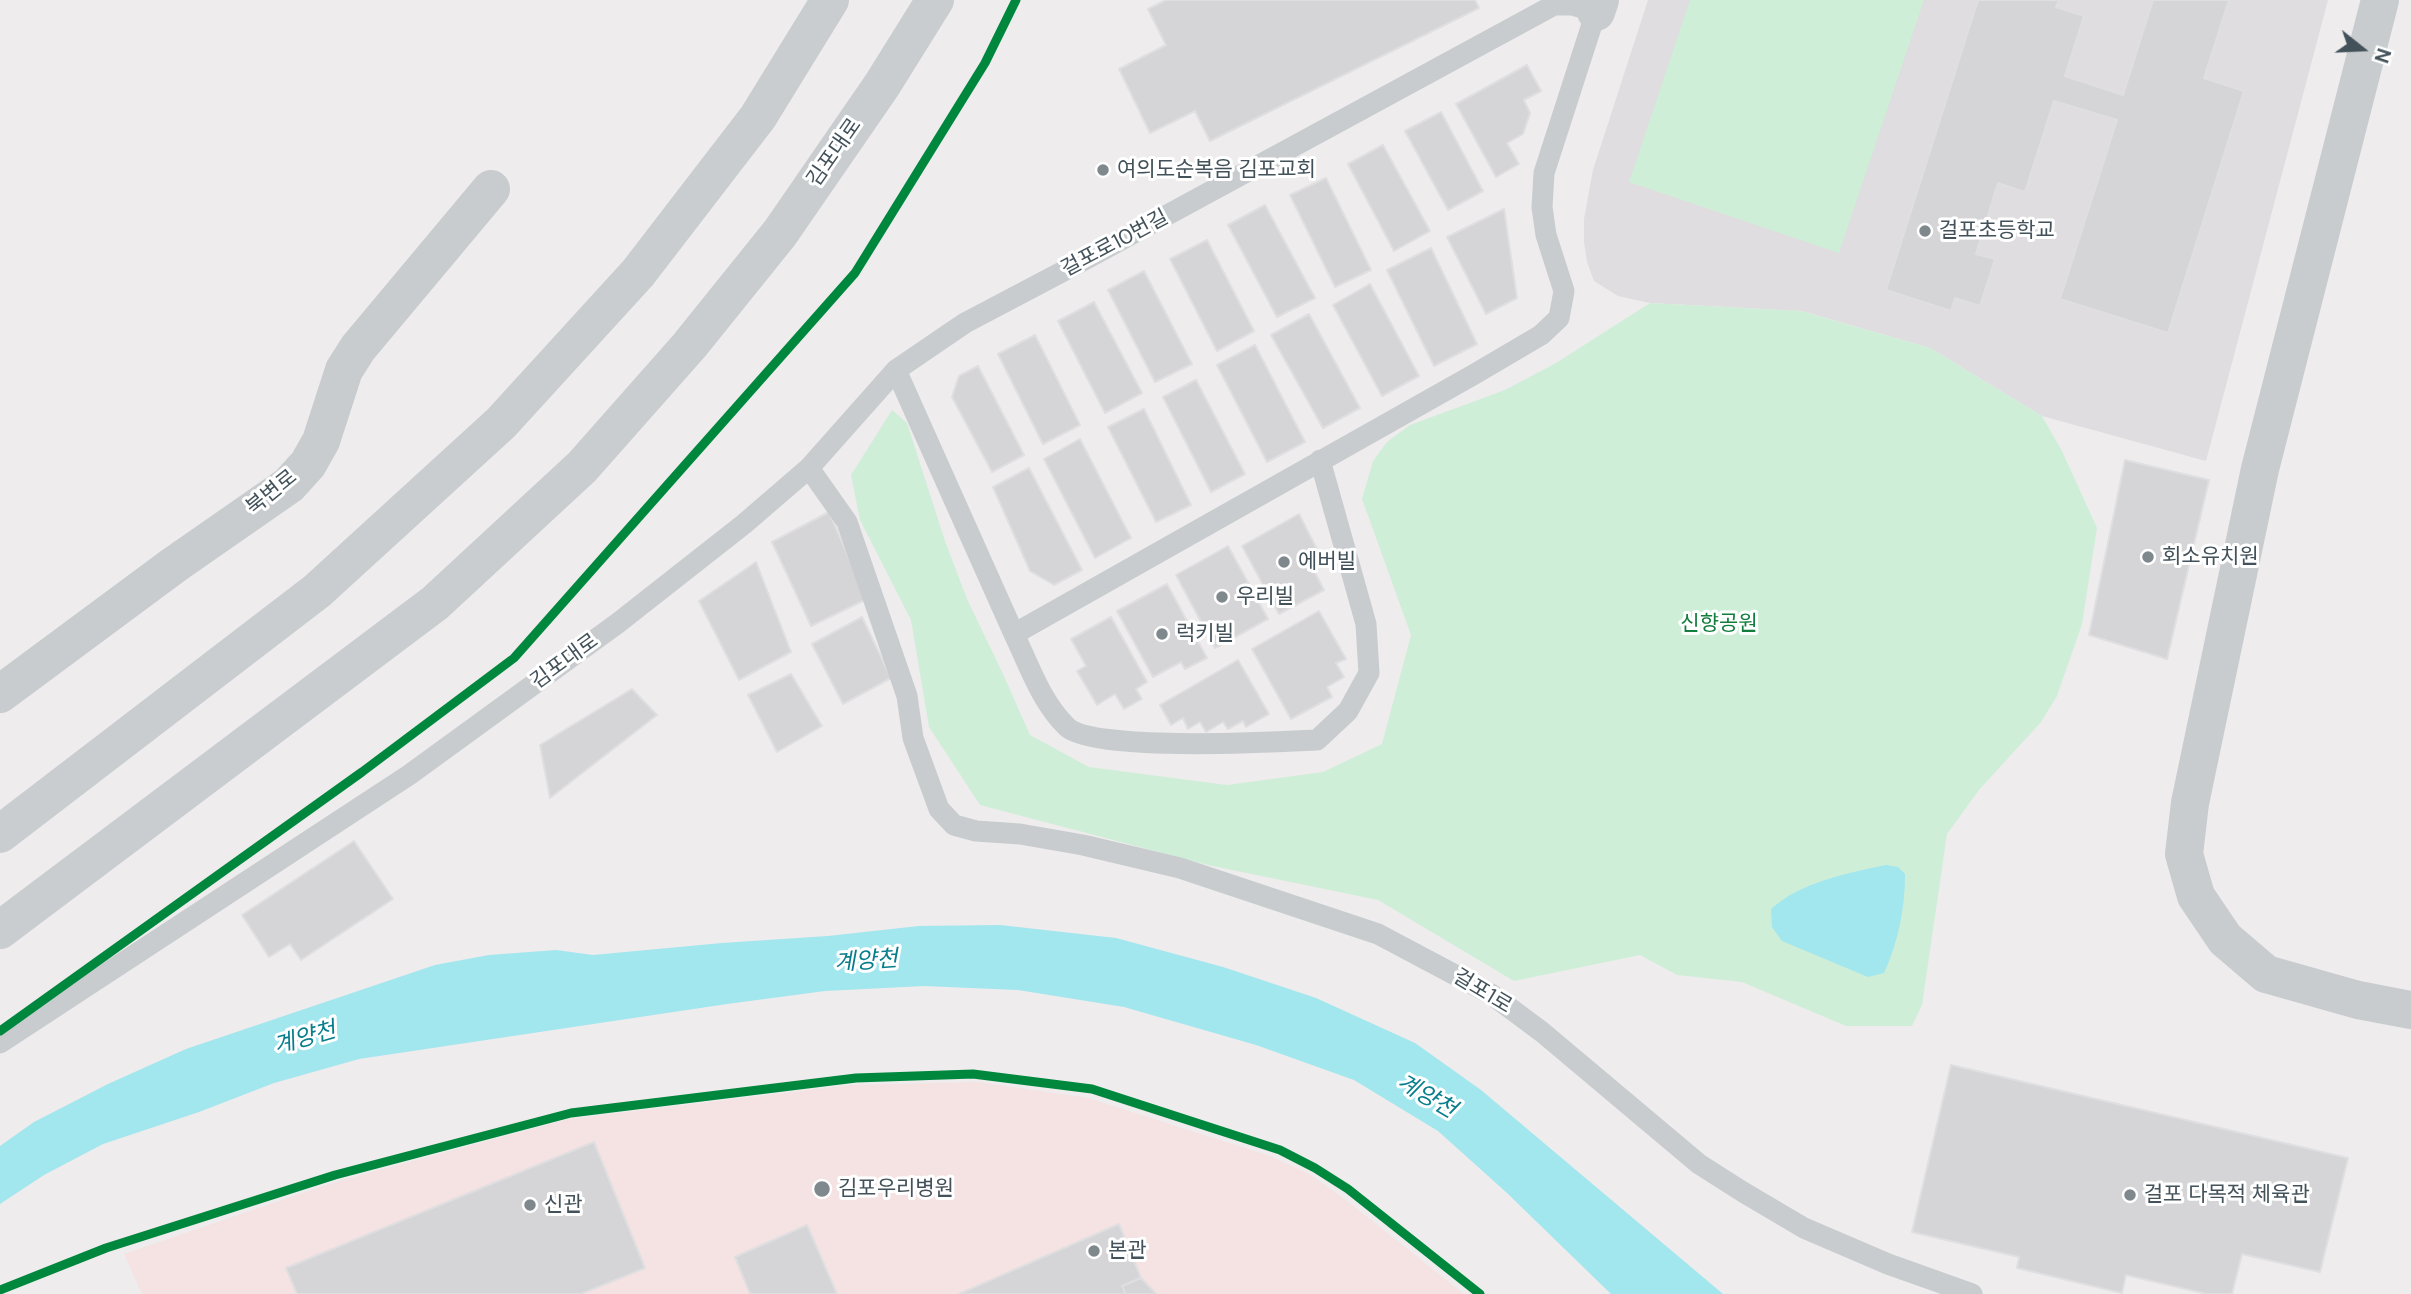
<!DOCTYPE html>
<meta charset="utf-8">
<style>
body{margin:0}
#map{position:relative;width:2411px;height:1294px;overflow:hidden;background:#eeeced;font-family:"DM Sans",sans-serif}
canvas{display:block}
.north{position:absolute;left:2327px;top:14px;width:70px;height:70px;-webkit-text-stroke:5px #fff;paint-order:stroke;rotate:108deg;font-size:19px;font-weight:700;line-height:28px;text-align:center;color:#43525a}
.north::after{content:'';display:block;margin:auto;width:24px;height:32px;background:#43525a;clip-path:polygon(50% 0,100% 100%,50% 72%,0 100%)}
</style>
<div id="map">
<canvas width="2411" height="1294"></canvas>
<div class="north">N</div>
</div>
<script>
const ctx = document.querySelector('canvas').getContext('2d');
ctx.lineJoin = 'round';
function paint(path, color) {
  ctx.fillStyle = color;
  ctx.fill(path, 'evenodd');
}
function trace(path, color, width, dash) {
  ctx.strokeStyle = color;
  ctx.lineWidth = width;
  ctx.lineCap = dash ? 'butt' : 'round';
  ctx.setLineDash(dash || []);
  ctx.stroke(path);
}
function write(font, color, halo, rows, align = 'center') {
  ctx.font = font + ' "DM Sans","Noto Sans KR",sans-serif';
  ctx.lineWidth = 6;
  ctx.setLineDash([]);
  ctx.textBaseline = 'middle';
  ctx.strokeStyle = halo;
  ctx.fillStyle = color;
  for (const [text, x, y, turn = 0] of rows) {
    ctx.save();
    ctx.translate(x, y);
    ctx.rotate((+turn || 0) * Math.PI / 180);
    ctx.textAlign = isNaN(turn) ? turn : align;
    if (halo) ctx.strokeText(text, 0, 0);
    ctx.fillText(text, 0, 0);
    ctx.restore();
  }
}
const education = new Path2D(`
 M 1648,0 L 2328,0 L 2206,461 L 2042,416 L 1930,348 L 1802,311 L 1650,303 L 1618,296 L 1594,281 L 1587,262 L 1584,242 L 1584,219 L 1593,170 Z`);
const medical = new Path2D(`
 M 978,1082 L 1088,1098 L 1270,1156 L 1309,1174 L 1342,1197 L 1464,1294 L 142,1294 L 124,1254 L 335,1182 L 569,1119 L 851,1085 Z`);
const green = new Path2D(`
 M 1690,0 L 1924,0 L 1839,253 L 1629,182 Z
 M 1650,303 L 1801,311 L 1930,348 L 2042,416 L 2062,451 L 2097,528 L 2082,624 L 2057,696 L 2041,722 L 1979,790 L 1947,834 L 1922,1005 L 1912,1026 L 1846,1026 L 1742,982 L 1677,975 L 1640,955 L 1514,981 L 1378,900 L 1208,865 L 980,805 L 929,727 L 911,620 L 860,520 L 851,475 L 892,410 L 907,423 L 945,541 L 967,599 L 1003,674 L 1030,735 L 1089,767 L 1227,785 L 1323,772 L 1382,744 L 1411,635 L 1362,499 L 1373,461 L 1387,442 L 1410,425 L 1505,390 L 1556,363 Z`);
const water = new Path2D(`
 M 1886,865 L 1898,867 L 1905,874 C 1905,909 1898,942 1884,973 L 1868,977 L 1782,941 L 1772,927 L 1771,909 C 1801,882 1848,873 1886,865 Z
 M 1000,925 L 1116,938 L 1223,967 L 1316,998 L 1415,1043 L 1481,1090 L 1723,1294 L 1611,1294 L 1507,1193 L 1438,1131 L 1354,1080 L 1256,1045 L 1124,1007 L 1018,990 L 924,986 L 825,991 L 727,1004 L 359,1059 L 274,1083 L 199,1112 L 103,1144 L 44,1175 L 0,1204 L 0,1146 L 34,1122 L 108,1084 L 186,1049 L 435,965 L 489,955 L 556,950 L 593,955 L 722,943 L 828,936 L 919,926 Z`);
const building = new Path2D(`
 M 1166,0 L 1475,0 L 1479,8 L 1210,141 L 1195,111 L 1150,133 L 1119,69 L 1166,45 L 1148,9 Z
 M 1978,0 L 2059,0 L 2056,7 L 2084,16 L 2065,76 L 2123,95 L 2153,0 L 2229,0 L 2204,78 L 2244,91 L 2168,333 L 2060,299 L 2117,120 L 2054,101 L 2025,192 L 1998,183 L 1976,254 L 1995,259 L 1980,306 L 1955,298 L 1951,311 L 1886,290 Z
 M 1527,65 L 1541,91 L 1524,100 L 1530,113 L 1523,134 L 1507,143 L 1519,164 L 1496,177 L 1456,104 Z
 M 1441,112 L 1483,191 L 1448,210 L 1405,131 Z
 M 1383,145 L 1430,231 L 1394,251 L 1348,164 Z
 M 1326,178 L 1371,270 L 1335,287 L 1290,195 Z
 M 1265,205 L 1315,298 L 1277,317 L 1228,225 Z
 M 1504,209 L 1517,298 L 1486,314 L 1447,237 Z
 M 1207,240 L 1254,331 L 1217,351 L 1170,259 Z
 M 1431,248 L 1477,344 L 1434,366 L 1387,270 Z
 M 1144,271 L 1192,364 L 1155,382 L 1108,290 Z
 M 1370,284 L 1419,376 L 1382,396 L 1333,305 Z
 M 1094,302 L 1142,393 L 1105,413 L 1058,321 Z
 M 1309,314 L 1360,408 L 1323,428 L 1271,335 Z
 M 1035,335 L 1080,425 L 1043,444 L 998,354 Z
 M 1255,345 L 1305,442 L 1267,462 L 1217,365 Z
 M 978,366 L 1024,455 L 992,472 L 952,397 L 959,376 Z
 M 1196,380 L 1245,474 L 1211,492 L 1163,397 Z
 M 1144,409 L 1191,505 L 1156,522 L 1108,427 Z
 M 1080,439 L 1131,538 L 1095,558 L 1044,459 Z
 M 2125,460 L 2209,480 L 2167,659 L 2089,635 Z
 M 1029,468 L 1082,570 L 1054,585 L 1030,571 L 993,487 Z
 M 829,512 L 867,599 L 811,626 L 772,542 Z
 M 1299,514 L 1322,559 L 1311,565 L 1324,590 L 1279,614 L 1242,546 Z
 M 1228,546 L 1268,619 L 1215,648 L 1176,575 Z
 M 756,562 L 791,652 L 739,680 L 699,601 Z
 M 1167,584 L 1207,658 L 1185,669 L 1181,662 L 1153,677 L 1117,611 Z
 M 1319,611 L 1346,659 L 1336,663 L 1344,677 L 1327,687 L 1332,697 L 1291,719 L 1252,649 Z
 M 862,617 L 891,678 L 843,704 L 812,644 Z
 M 1111,617 L 1147,682 L 1136,689 L 1142,699 L 1124,709 L 1115,694 L 1097,705 L 1077,671 L 1086,666 L 1071,639 Z
 M 1238,660 L 1269,714 L 1246,727 L 1243,721 L 1228,729 L 1223,722 L 1206,732 L 1200,722 L 1188,729 L 1183,718 L 1171,725 L 1160,705 Z
 M 791,674 L 822,726 L 777,752 L 748,695 Z
 M 632,689 L 657,715 L 550,798 L 540,745 Z
 M 354,841 L 393,899 L 301,960 L 290,944 L 269,957 L 242,915 Z
 M 1951,1065 L 2348,1158 L 2320,1272 L 2242,1254 L 2232,1294 L 2207,1294 L 2126,1275 L 2122,1293 L 2017,1268 L 2019,1257 L 1912,1232 Z
 M 594,1142 L 645,1268 L 581,1294 L 297,1294 L 286,1268 Z
 M 1119,1224 L 1141,1278 L 1122,1286 L 1126,1294 L 959,1294 Z
 M 807,1225 L 837,1294 L 750,1294 L 735,1257 Z
 M 1141,1278 L 1156,1294 L 1126,1294 L 1122,1286 Z`);
const service = new Path2D(`
 M 809,468 L 896,370 L 965,323 L 1077,264 L 1554,5 L 1572,5 L 1596,12 L 1544,173 L 1542,207 L 1546,235 L 1564,291 L 1559,318 L 1541,335 L 1473,375 L 1014,634 L 896,370
 M 1014,634 C 1029,665 1041,702 1067,727 C 1093,752 1275,742 1317,740 L 1348,711 L 1369,673 L 1366,624 L 1320,460
 M 0,1043 L 409,775 L 618,623 L 744,524 L 809,468 L 847,522 L 907,696 L 913,738 L 939,809 L 954,825 L 976,831 L 1020,834 L 1083,845 L 1180,868 L 1378,934 L 1491,994 L 1542,1032 L 1699,1164 L 1743,1192 L 1804,1228 L 1888,1264 L 1972,1294`);
const minor = new Path2D(`
 M 2380,0 L 2260,469 L 2190,803 L 2184,854 L 2196,896 L 2225,939 L 2266,974 L 2358,1000 L 2411,1010
 M 1596,12 L 1600,0
 M 0,694 L 174,565 L 289,485 L 308,464 L 321,441 L 344,370 L 358,348 L 491,189`);
const secondary = new Path2D(`
 M 0,834 L 317,591 L 501,423 L 638,273 L 758,117 L 830,0
 M 0,930 L 435,603 L 582,467 L 689,346 L 780,233 L 882,85 L 935,0`);
const cycleway = new Path2D(`
 M 0,1031 L 362,772 L 514,658 L 855,273 L 985,63 L 1016,0
 M 0,1290 L 106,1248 L 335,1175 L 571,1113 L 856,1078 L 973,1074 L 1092,1089 L 1280,1150 L 1315,1168 L 1348,1189 L 1480,1294`);
const markers = [
 [1103,170,7,"#7f888d"],
 [1925,231,7,"#7f888d"],
 [2148,557,7,"#7f888d"],
 [1284,562,7,"#7f888d"],
 [1222,597,7,"#7f888d"],
 [1162,634,7,"#7f888d"],
 [822,1189,9,"#7f888d"],
 [2130,1195,7,"#7f888d"],
 [530,1205,7,"#7f888d"],
 [1094,1251,7,"#7f888d"]
];
const streetNames = [
 ["김포대로",835,153,-55],
 ["걸포로10번길",1115,244,-28],
 ["북변로",272,493,-39],
 ["김포대로",565,662,-36],
 ["걸포1로",1482,992,31]
];
const poiNames = [
 ["여의도순복음 김포교회",1117,170],
 ["걸포초등학교",1939,231],
 ["회소유치원",2162,557],
 ["에버빌",1298,562],
 ["우리빌",1236,597],
 ["럭키빌",1176,634],
 ["김포우리병원",838,1189],
 ["걸포 다목적 체육관",2144,1195],
 ["신관",544,1205],
 ["본관",1108,1251]
];
const parkNames = [
 ["신향공원",1719,624]
];
const waterNames = [
 ["계양천",866,962,-4],
 ["계양천",305,1039,-16],
 ["계양천",1426,1097,30]
];
paint(education, '#dfdddf');
paint(medical, '#f5e2e2');
paint(green, '#cfeed8');
paint(water, '#a2e6ee');
paint(building, '#d5d5d7');
trace(building, '#dfdee0', 2);
trace(service, '#c8ccce', 21);
trace(minor, '#c8ccce', 38);
trace(secondary, '#c9cdcf', 38);
trace(cycleway, '#00873e', 9);
for (const [x, y, r, color] of markers) {
  const dot = new Path2D();
  dot.arc(x, y, r, 0, 2 * Math.PI);
  ctx.fillStyle = color;
  ctx.fill(dot);
  trace(dot, '#fff', 2.5);
}
write('21px', '#43525a', '#fff', streetNames);
write('21px', '#43525a', '#fff', poiNames, 'left');
write('21px', '#127d3c', '#fff', parkNames);
write('italic 23px', '#087e8c', '#fff', waterNames);
</script>
